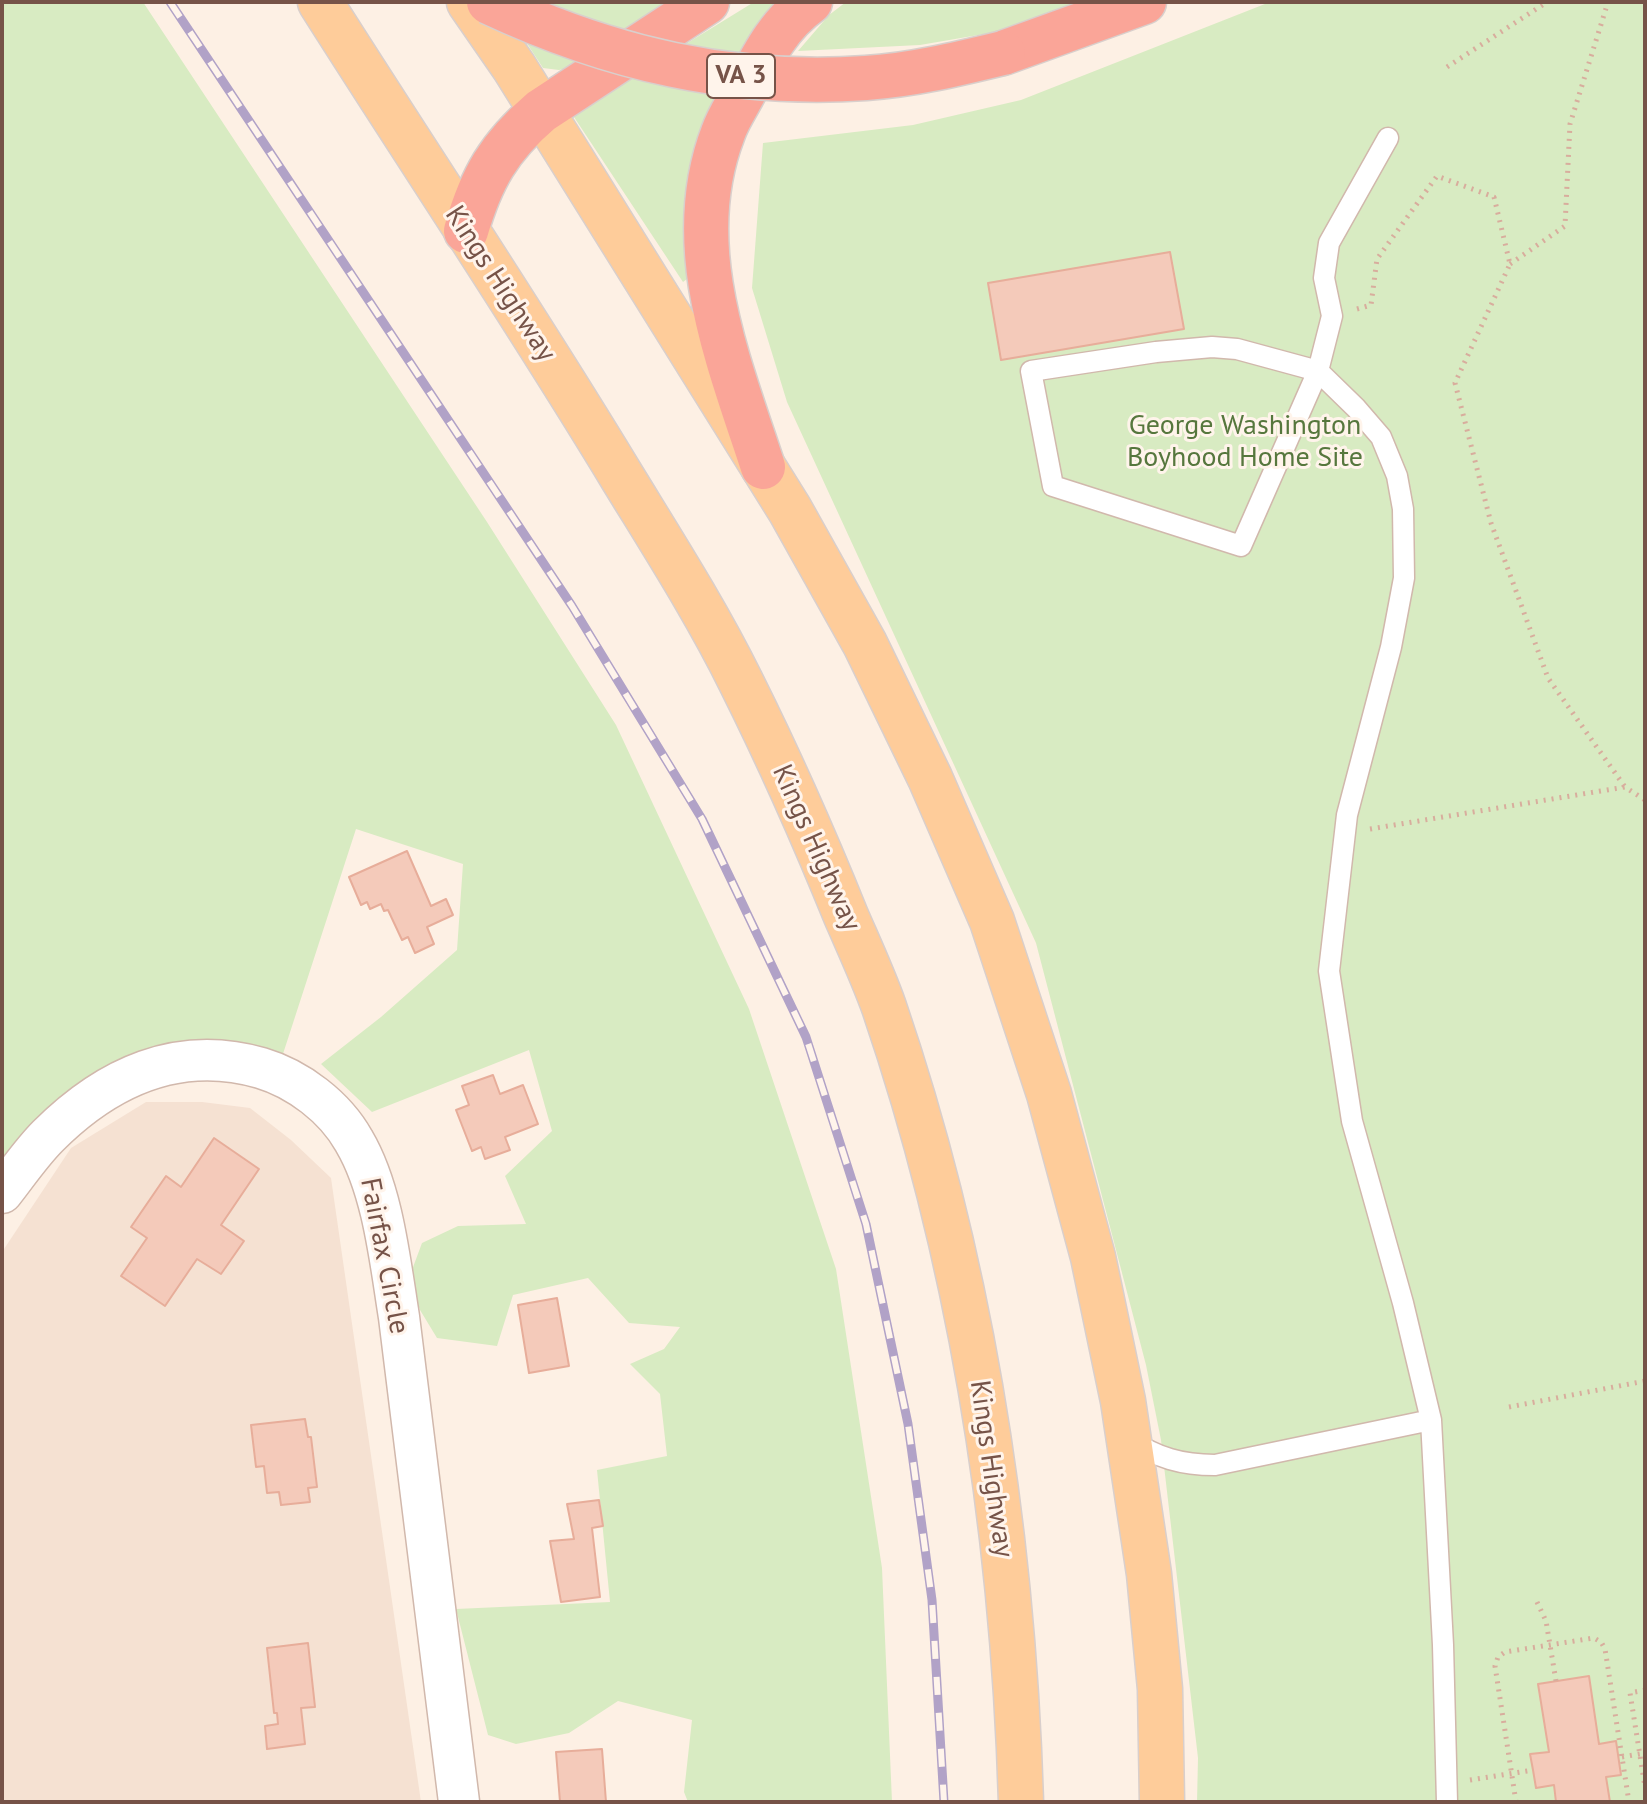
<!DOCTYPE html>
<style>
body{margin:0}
#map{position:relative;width:1647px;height:1804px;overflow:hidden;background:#fdf0e4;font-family:"PT Sans",sans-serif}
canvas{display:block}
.frame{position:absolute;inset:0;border:4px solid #765348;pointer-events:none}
</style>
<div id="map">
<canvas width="1647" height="1804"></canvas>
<div class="frame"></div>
</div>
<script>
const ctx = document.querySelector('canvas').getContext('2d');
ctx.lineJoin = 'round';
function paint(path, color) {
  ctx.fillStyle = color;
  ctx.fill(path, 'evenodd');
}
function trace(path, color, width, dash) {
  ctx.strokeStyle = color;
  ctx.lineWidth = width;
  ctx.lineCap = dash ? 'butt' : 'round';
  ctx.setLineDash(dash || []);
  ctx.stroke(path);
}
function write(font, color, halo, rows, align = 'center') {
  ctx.font = font + ' "PT Sans",sans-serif';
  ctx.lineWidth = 6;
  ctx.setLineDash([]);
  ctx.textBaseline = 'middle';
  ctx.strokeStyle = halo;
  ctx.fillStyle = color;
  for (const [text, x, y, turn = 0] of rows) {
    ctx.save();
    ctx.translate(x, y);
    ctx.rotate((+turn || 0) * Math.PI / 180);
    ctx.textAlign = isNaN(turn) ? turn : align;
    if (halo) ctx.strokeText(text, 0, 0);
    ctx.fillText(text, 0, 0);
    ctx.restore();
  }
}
const residential = new Path2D(`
 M 146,1102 L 202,1102 L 250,1108 L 291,1140 L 331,1178 L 421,1802 L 2,1802 L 2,1252 L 71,1148 Z`);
const green = new Path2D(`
 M 2,2 L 143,2 L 487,522 L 616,725 L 749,1009 L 836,1269 L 882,1568 L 892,1802 L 688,1802 L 684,1792 L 692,1720 L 618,1701 L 569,1733 L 516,1744 L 488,1735 L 456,1609 L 610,1602 L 597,1470 L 667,1456 L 660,1394 L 630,1364 L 664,1349 L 680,1327 L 629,1323 L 588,1278 L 513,1295 L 497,1346 L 437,1338 L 420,1310 L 409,1278 L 422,1243 L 458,1226 L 526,1224 L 505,1176 L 552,1131 L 529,1050 L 372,1112 L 321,1064 L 381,1017 L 457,950 L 463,864 L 356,829 L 281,1060 L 167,1047 L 2,1175 Z
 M 500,2 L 671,2 L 568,68 L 559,70 L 543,68 Z
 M 754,2 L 788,2 L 687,195 L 687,279 L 683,282 L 572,114 Z
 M 846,2 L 1077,2 L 996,32 L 920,45 L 798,51 L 829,15 Z
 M 1270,2 L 1645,2 L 1645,1802 L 1197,1802 L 1198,1758 L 1161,1440 L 1146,1365 L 1036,943 L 787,402 L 752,288 L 763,143 L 913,125 L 1021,100 Z`);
const building = new Path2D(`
 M 1170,252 L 1184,329 L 1001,360 L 988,283 Z
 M 407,851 L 431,906 L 446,899 L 453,915 L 427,927 L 434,944 L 415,953 L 408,937 L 402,940 L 388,910 L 384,911 L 381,904 L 370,909 L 367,902 L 361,905 L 349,877 Z
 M 493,1075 L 500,1094 L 523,1085 L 538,1124 L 505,1137 L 510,1150 L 485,1159 L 481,1147 L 472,1151 L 456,1110 L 469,1105 L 462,1086 Z
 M 214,1138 L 259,1169 L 221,1225 L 244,1241 L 221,1274 L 197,1259 L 165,1306 L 121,1276 L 147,1238 L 131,1227 L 166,1176 L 181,1187 Z
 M 557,1298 L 569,1366 L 529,1373 L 518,1305 Z
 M 305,1419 L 308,1437 L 311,1437 L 317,1487 L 308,1488 L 310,1502 L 281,1505 L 279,1492 L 267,1493 L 264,1466 L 256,1467 L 251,1425 Z
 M 599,1500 L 603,1526 L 592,1528 L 600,1597 L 561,1602 L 550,1541 L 574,1539 L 567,1504 Z
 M 308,1643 L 315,1707 L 301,1708 L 305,1744 L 267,1749 L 265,1726 L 278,1724 L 277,1713 L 274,1713 L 267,1648 Z
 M 1589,1676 L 1599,1744 L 1616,1741 L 1621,1775 L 1606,1777 L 1610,1802 L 1556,1802 L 1554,1785 L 1536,1788 L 1533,1770 L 1530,1754 L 1549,1752 L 1538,1684 Z
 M 602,1749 L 606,1802 L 560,1802 L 556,1752 Z`);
const path = new Path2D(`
 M 1447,67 L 1547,2
 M 1510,264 L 1565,226 L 1570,124 L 1608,2
 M 1357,309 L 1371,305 L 1377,259 L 1437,176 L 1494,197 L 1510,264 L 1455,383 L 1491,523 L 1548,678 L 1625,787
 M 1370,829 L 1625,787 L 1645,800
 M 1509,1407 L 1645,1381
 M 1537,1602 L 1546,1621 L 1556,1681
 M 1645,1690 L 1630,1693 L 1645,1787
 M 1622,1757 L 1645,1753
 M 1470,1780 L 1533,1770
 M 1516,1802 L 1495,1666 L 1498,1657 L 1505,1652 L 1594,1638 L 1601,1642 L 1605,1649 L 1629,1802`);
const lane = new Path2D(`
 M 1388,138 L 1329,243 L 1324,278 L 1332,316 L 1318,371 L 1241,546 L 1053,486 L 1031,371 L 1156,352 L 1212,347 L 1237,349 L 1318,371 L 1356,408 L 1381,437 L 1397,476 L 1403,509 L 1404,578 L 1391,647 L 1347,815 L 1329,971 L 1352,1121 L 1403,1303 L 1431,1420 L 1443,1645 L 1447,1802
 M 1129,1439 C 1157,1458 1182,1465 1215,1465 L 1431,1420`);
const street = new Path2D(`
 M 2,1193 C 17,1174 31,1153 48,1136 C 107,1077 178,1044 261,1068 C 298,1079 335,1107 354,1141 C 383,1190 390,1261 399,1317 L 459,1802`);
const primary = new Path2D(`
 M 320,2 C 420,160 525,316 622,477 C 663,544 706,611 741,682 C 779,758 814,837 846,916 C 859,946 873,976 884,1007 C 971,1262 1013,1533 1021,1802
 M 469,2 L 514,67 L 790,510 L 865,644 L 930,778 L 992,921 L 1049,1094 L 1093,1257 L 1123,1401 L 1149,1574 L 1160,1689 L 1162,1802`);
const highway = new Path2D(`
 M 1003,53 L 1144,2
 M 466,231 C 481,178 499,147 541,111 L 707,2
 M 763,467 C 728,360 680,245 723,133 C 728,118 738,104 745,90 C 763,56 778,25 810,2`);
const rail = new Path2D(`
 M 170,2 L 572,606 L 702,819 L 806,1037 L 866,1224 L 908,1424 L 932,1600 L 944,1802`);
const highwayBridge = new Path2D(`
 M 489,2 C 611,59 731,87 866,78 C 912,75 958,64 1003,53`);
const shields = [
 [741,76,68]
];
const shieldNames = [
 ["VA 3",741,76]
];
const streetNames = [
 ["Kings Highway",500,284,57],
 ["Kings Highway",816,848,66],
 ["Fairfax Circle",384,1256,79],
 ["Kings Highway",991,1469,82]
];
const parkNames = [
 ["George Washington",1245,426],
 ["Boyhood Home Site",1245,458]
];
paint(residential, '#f5e1d2');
paint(green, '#d8ebc2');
paint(building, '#f4caba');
trace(building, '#e7ad9a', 2);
trace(lane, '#d1b8ac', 23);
trace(street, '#d1b8ac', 43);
trace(primary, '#d9cfcc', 47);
trace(highway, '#d9cfcc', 47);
trace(path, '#d8ad9d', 5, [2, 6]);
trace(lane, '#fff', 20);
trace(street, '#fff', 40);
trace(primary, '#fecc9a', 44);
trace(highway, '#faa598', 44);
trace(rail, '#b1a2c7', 9);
trace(rail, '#fff4eb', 6, [18]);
trace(highwayBridge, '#d9cfcc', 47, []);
trace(highwayBridge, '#faa598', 44);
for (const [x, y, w] of shields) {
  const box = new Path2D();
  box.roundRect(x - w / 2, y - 22, w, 44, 6);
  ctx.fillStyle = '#fff4eb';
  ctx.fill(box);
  trace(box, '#765348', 2);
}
write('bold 26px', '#765348', null, shieldNames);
write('28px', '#765348', '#fff4eb', streetNames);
write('28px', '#56773d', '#fff4eb', parkNames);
</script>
